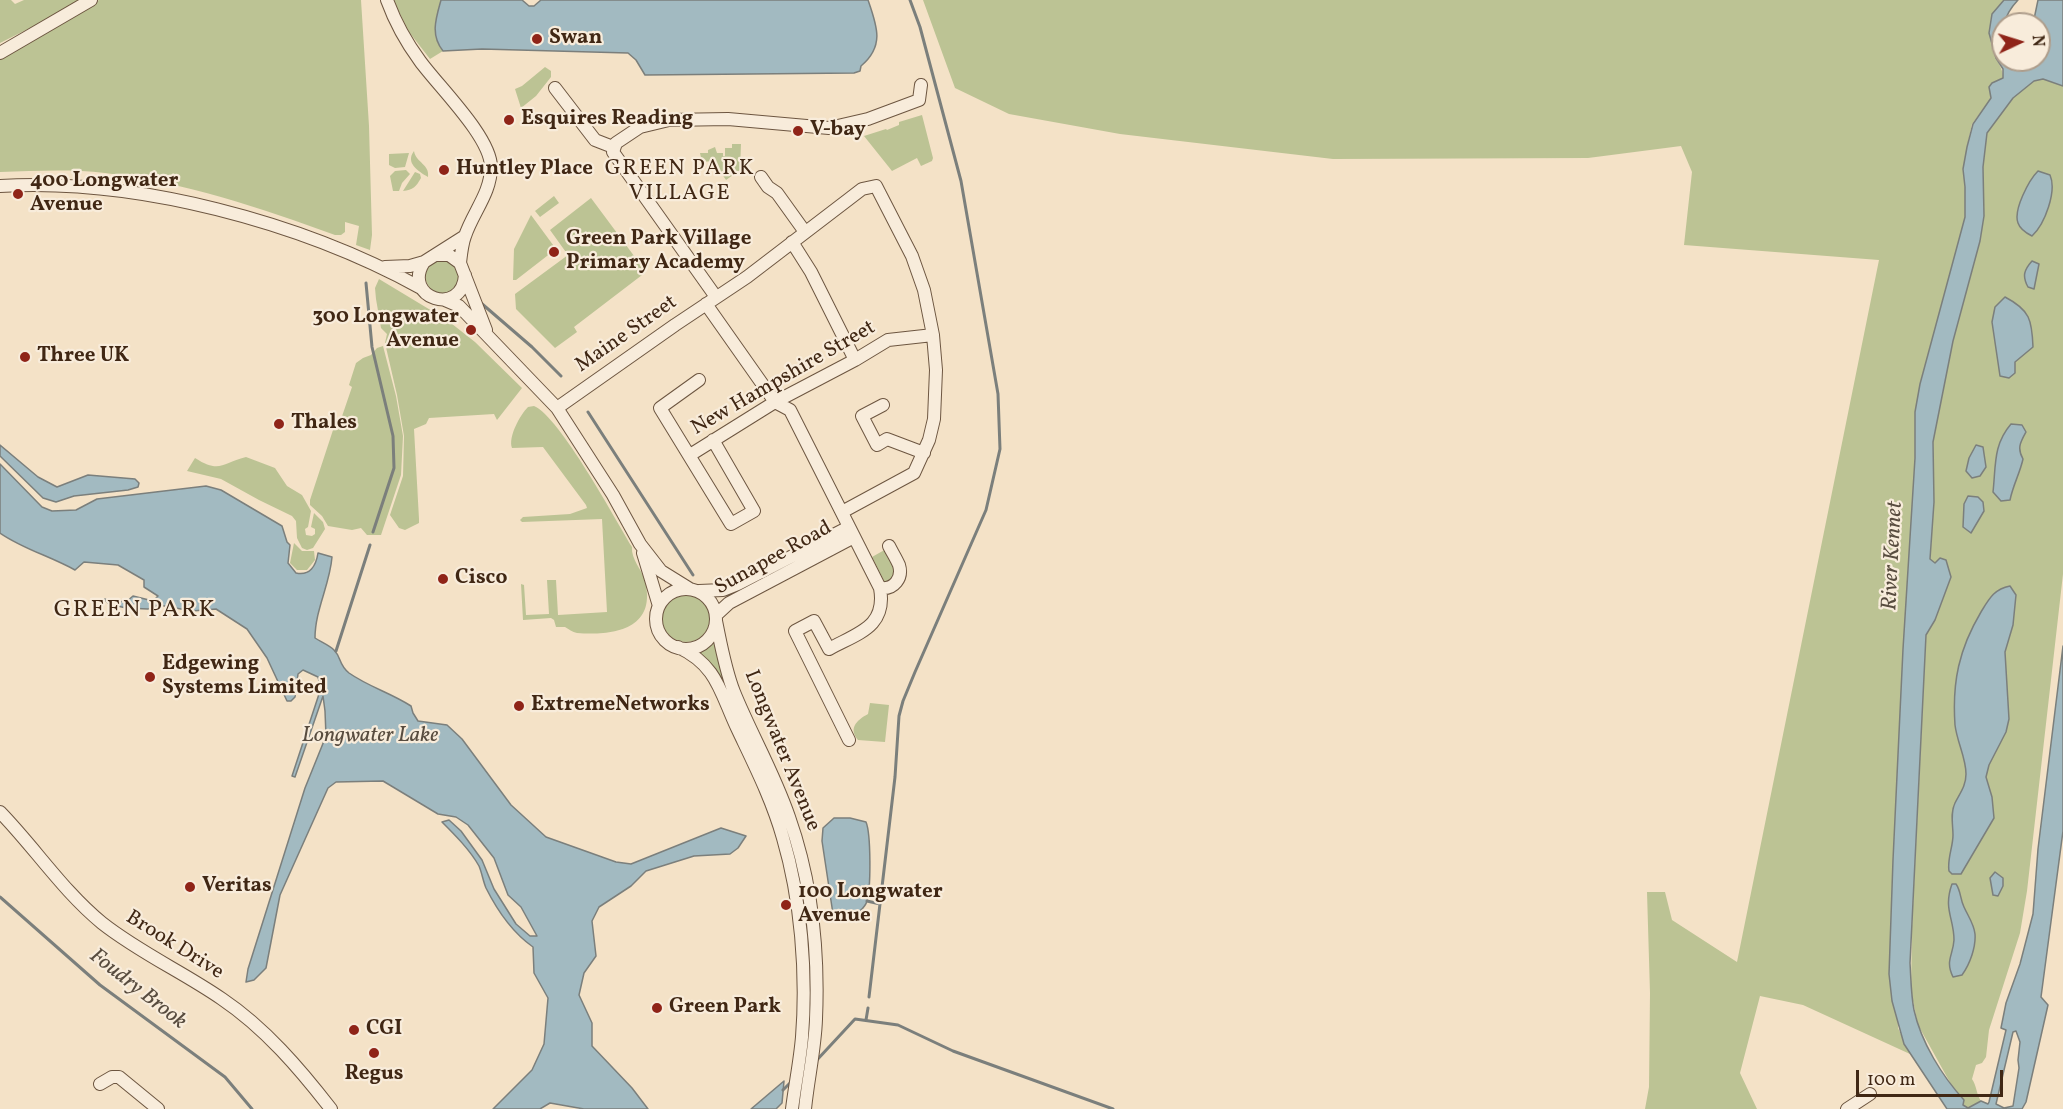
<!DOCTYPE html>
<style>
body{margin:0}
#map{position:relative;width:2063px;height:1109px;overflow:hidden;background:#f4e2c7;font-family:Vollkorn,serif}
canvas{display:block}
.north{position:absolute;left:1991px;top:12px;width:60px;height:60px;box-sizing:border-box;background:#f8ecdb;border:2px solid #ae9d8b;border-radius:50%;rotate:86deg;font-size:16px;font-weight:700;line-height:24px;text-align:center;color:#402714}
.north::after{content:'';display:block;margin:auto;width:21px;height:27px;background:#8f2418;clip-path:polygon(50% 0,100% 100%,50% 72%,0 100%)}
.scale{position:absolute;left:1856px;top:1070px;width:147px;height:27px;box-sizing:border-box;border:3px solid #402714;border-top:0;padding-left:8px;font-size:18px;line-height:21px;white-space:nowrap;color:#402714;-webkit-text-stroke:4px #f8ecdb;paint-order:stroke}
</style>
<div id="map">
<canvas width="2063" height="1109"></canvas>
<div class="north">N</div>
<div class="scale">100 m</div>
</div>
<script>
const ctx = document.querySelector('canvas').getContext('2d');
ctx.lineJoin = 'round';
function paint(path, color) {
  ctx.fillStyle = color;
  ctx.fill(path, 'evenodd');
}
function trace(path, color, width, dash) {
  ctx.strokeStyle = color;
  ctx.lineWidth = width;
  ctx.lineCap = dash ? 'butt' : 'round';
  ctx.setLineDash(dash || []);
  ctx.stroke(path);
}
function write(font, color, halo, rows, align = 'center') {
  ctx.font = font + ' Vollkorn,serif';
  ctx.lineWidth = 4.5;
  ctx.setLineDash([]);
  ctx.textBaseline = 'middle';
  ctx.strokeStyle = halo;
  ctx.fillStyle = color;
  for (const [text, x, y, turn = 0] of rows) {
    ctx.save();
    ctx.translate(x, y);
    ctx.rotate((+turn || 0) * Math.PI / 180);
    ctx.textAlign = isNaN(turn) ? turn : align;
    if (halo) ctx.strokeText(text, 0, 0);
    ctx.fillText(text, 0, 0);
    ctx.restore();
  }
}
const green = new Path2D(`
 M 0,0 L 11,0 L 15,4 L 24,0 L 86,0 L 0,43 Z
 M 99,0 L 361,0 L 369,126 L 372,235 L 370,250 L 356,245 L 359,226 L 345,222 L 345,232 L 341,235 L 335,235 C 261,208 184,182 105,173 C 71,169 35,171 0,172 L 0,58 Z
 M 393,0 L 441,0 C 436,18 430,35 443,51 L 430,59 L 409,32 Z
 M 923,0 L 2004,0 C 1987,20 1987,30 1995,55 C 1998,64 2003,68 2003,78 L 1992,83 L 1991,98 L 1972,124 L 1967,147 L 1963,169 L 1965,187 L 1965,217 L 1920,384 L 1915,412 L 1915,458 L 1893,860 L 1898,1028 L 1910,1054 L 1803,1005 L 1760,996 L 1740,1073 L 1757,1109 L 1645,1109 L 1649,1087 L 1650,993 L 1647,892 L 1665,892 L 1672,920 L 1737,962 L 1879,260 L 1684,245 L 1692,172 L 1681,146 L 1588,158 L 1333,159 L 1120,134 L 1009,114 L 955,88 Z
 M 545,67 L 551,71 L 551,77 L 536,96 L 521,108 L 515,89 L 522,86 Z
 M 2043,79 L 2063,86 L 2063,574 L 2027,891 L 2020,933 L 1989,1030 L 1986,1057 L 1982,1063 L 1976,1065 L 1972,1079 C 1977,1086 1976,1094 1981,1101 L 1968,1108 L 1963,1105 L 1964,1100 L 1952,1086 L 1918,1025 L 1911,991 L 1912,926 L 1926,635 L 1935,620 L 1951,577 L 1930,560 L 1934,502 L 1933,442 L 1953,341 L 1980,241 L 1984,216 L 1983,167 L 1987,133 L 2013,98 L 2023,89 L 2034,81 Z
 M 922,115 L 933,158 L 932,161 L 921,166 L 917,158 L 892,171 L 864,136 L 886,129 L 887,130 L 899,125 L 899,122 Z
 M 732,144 L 741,144 L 740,170 L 726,180 L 713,161 L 702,162 L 700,153 L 708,153 L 708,150 L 715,147 L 717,153 L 723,153 L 723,156 L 725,156 L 725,148 L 732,148 Z
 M 414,151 C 416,163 430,164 428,177 C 418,171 405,163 414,151 Z
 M 409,153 L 405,167 L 395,168 L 389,165 L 389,154 Z
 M 406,170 L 410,174 L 402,183 L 399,191 L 393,191 L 390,176 L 395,171 Z
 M 415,172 L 420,174 L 421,178 C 416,187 413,190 403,191 Z
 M 554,196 L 559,203 L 540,217 L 535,211 Z
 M 591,198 L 646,272 L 574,327 L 577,332 L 555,348 L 516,309 L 515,294 L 568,255 L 550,230 Z
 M 531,215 L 556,249 L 516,280 L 513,280 L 514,249 Z
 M 441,259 L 456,264 L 461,279 L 453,294 L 433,293 C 422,278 421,266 441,259 Z
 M 379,279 L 447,320 L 475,342 L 522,388 L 497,420 L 494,414 L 429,418 L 426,424 L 414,429 L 419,519 L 419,523 L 405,530 L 399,528 L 390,515 L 403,476 L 404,436 L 397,395 L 385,343 L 387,334 L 381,328 L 376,299 L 375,288 Z
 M 383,346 L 396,396 L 403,436 L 401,475 L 381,535 L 367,535 L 361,528 L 352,530 L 328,526 L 322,516 L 310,505 L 310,500 L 334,427 L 338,428 L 352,387 L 349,385 L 356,363 L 363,358 L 371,355 L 377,348 Z
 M 534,406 C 560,417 615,519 632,547 C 631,560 642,569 645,581 C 657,629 614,636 577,633 C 572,632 569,629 565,627 C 562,627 559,627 556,627 L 554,620 L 551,618 L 523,620 L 521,584 L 524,585 L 526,615 L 549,614 L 547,580 L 556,580 L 558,615 L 607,612 L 602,519 L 522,522 L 520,520 L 523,517 L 570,514 L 587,508 L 586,505 L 543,447 L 512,448 C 508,437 520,415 528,407 Z
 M 246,457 L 275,468 L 287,486 L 302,495 L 311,511 L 308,527 L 305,529 L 306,535 L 312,536 L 315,534 L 315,529 L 311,527 L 314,513 L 323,522 L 325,529 L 313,548 L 307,550 L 302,548 L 297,538 L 296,521 L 292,516 L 259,500 L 221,479 L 187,471 L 195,458 C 220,474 222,463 246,457 Z
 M 294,543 L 302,551 L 314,551 L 315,560 L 307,570 L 297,570 L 290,563 Z
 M 888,548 L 898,570 L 887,587 L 872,557 Z
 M662 618a24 24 0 1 1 48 0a24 24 0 1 1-48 0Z
 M 715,643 L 784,810 L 812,927 L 806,927 L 802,897 L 718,673 L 706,658 L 699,653 Z
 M 870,703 L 889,705 L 885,742 L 858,740 C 848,728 857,720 868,714 Z`);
const water = new Path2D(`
 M 441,0 L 522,0 L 529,6 L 534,6 L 541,0 L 868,0 C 877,26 885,46 861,66 L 860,71 L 854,73 L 645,75 L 636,60 L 628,53 L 482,49 L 443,51 C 430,35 436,18 441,0 Z
 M 2004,0 L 2018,0 C 1999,20 2003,35 2003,60 L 2009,60 L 2016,65 L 2021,63 L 2023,60 L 2039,60 L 2039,24 L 2033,24 L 2038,0 L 2063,0 L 2063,86 L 2043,79 L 2034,81 L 2013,98 L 1987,133 L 1983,167 L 1984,216 L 1980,241 L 1953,341 L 1933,442 L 1934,502 L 1930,559 L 1935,563 L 1940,558 L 1946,560 L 1951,577 L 1935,620 L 1926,635 L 1910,963 C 1911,979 1911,995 1914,1010 C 1921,1042 1942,1076 1964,1100 L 1963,1105 L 1968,1108 L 1981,1101 L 1988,1104 L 1989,1102 L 2006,1030 L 2001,1028 L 2006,1003 L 2020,964 L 2033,914 L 2038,849 L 2063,646 L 2063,831 L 2041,997 L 2048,1005 L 2026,1102 L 2022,1109 L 1947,1109 L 1904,1044 L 1892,1001 L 1889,974 L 1893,860 L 1903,649 L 1915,458 L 1915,412 L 1920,384 L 1965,217 L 1965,187 L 1963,169 L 1967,147 L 1973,124 L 1991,98 L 1989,87 L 1992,83 L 2003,78 L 2003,69 L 1996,58 L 1989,33 L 1992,14 ZM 2016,1031 L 2020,1042 L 2018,1060 L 2019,1068 L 2013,1106 L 2004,1108 L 1996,1104 L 2013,1032 Z
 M 2038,171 L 2050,175 C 2057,191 2045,224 2032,236 C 2026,233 2020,229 2018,223 C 2013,210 2029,180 2038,171 Z
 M 2032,261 L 2039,264 L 2034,289 L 2028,287 C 2022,276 2024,270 2032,261 Z
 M 2005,297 C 2030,310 2032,320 2033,347 L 2015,362 L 2015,373 L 2009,378 L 2000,376 L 1992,322 L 1995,307 Z
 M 2011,424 L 2022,425 L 2026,432 C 2020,443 2017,448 2023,459 C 2020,473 2013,485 2010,500 L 2001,501 L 1993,492 C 1996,465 1993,445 2011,424 Z
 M 0,445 L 38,477 L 57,487 L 88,475 L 135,479 L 139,483 L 138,487 L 128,490 L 74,496 L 56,502 L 43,498 L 0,456 Z
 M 1976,445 L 1983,447 L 1986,467 L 1980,476 L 1972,478 L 1966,471 L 1969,458 Z
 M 0,464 L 42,507 L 52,511 L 76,510 L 97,499 L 206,486 L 221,490 L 282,526 L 287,542 L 290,545 L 288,563 L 296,573 C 310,576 316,566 318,553 L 332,557 C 330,584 315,610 315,638 C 321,642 329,645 334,650 C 342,658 338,664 349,673 C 369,687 391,693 411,706 L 413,713 L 418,721 L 447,725 L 462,739 L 511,805 L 546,837 L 616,862 L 631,864 L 721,828 L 746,836 L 738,848 L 730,854 L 694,856 L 646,871 L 631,886 L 599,907 L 592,921 L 596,956 L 584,973 L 579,995 L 592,1023 L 592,1046 L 632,1088 L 648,1109 L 584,1109 L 550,1103 L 540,1109 L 493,1109 L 532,1070 L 544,1044 L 548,998 L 534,973 L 533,947 C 513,933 497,910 486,888 C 483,881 482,873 479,866 C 470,850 455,835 442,822 L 449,820 L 461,831 L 482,860 L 494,889 L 516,924 L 530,936 L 537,936 L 521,907 L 508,895 L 494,858 L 468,825 L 456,817 L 438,814 L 383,781 L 336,782 L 328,788 L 280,895 L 266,968 L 254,980 L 246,982 L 248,969 L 305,788 L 326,736 L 325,711 L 323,696 L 295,777 L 292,776 L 321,688 L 318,677 L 303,670 L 298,674 L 295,697 L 291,701 L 287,701 L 267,658 L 247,629 L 216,609 L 192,611 L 159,605 L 148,609 L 126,608 L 109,604 L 104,599 L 126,602 L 133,596 L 153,601 L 158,596 L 144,587 L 144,580 L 118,565 L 84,562 L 75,570 C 50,556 23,549 0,533 Z
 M 1968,496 L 1978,497 L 1983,502 L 1984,511 L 1971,533 L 1963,527 L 1964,504 Z
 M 2010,586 L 2016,595 L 2013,625 L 2005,652 L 2009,719 L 2006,732 L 1989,765 L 1986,777 L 1992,797 L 1994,818 L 1961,874 L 1952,874 L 1949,871 C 1947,859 1953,847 1953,835 C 1953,825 1950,813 1955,803 C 1960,793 1966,786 1966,774 C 1966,758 1957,742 1955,725 C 1952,682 1959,649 1981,612 C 1989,599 1994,589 2010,586 Z
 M 834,818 L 850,818 L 866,822 C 871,834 871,888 867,901 C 865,908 857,914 850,917 C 844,919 838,919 833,914 L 822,841 L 823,828 Z
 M 1995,872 L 2003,878 L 2003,886 L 1998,896 L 1993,895 L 1990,878 Z
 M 1952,884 L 1956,884 C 1961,891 1960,899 1964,907 C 1968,916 1974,924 1975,934 C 1976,947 1970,964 1962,975 L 1953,977 C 1945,960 1953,956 1954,940 C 1954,918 1943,909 1952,884 Z
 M 784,1081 L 782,1103 L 776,1109 L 751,1109 Z`);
const stream = new Path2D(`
 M 366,283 L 372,347 L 393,436 L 394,468 L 373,532
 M 481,303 L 532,347 L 561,376
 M 588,412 L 693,575
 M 336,651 L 370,545
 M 0,897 L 100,985 L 225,1077 L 252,1109
 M 867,901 L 880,904
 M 869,997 L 895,777 L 899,716 L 903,701 L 915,672 L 986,510 L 1000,449 L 998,394 L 961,181 L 920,27 L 910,0
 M 866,1020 L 868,1008
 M 816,1061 L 855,1019 L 898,1025 L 953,1051 L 1113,1109
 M 783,1090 L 790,1083`);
const minor = new Path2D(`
 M 387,0 C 395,22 406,42 420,61 C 438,86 491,137 491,167 C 491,193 473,212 465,236 C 462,244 461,254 460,263
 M 0,53 L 91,0
 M 555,88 L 595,140 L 613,147
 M 761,177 L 768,187 L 777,193 L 805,232
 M 0,186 C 137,178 301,222 421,288
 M 465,236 L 424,262 C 401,298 462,318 465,275
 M 792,242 L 811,272 L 855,360
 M 436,255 L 449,255 L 460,263 L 486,330
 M 385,267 L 410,266 L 424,262
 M 716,297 L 613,152 L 616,143 L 640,127 L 669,120 L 728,119 L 829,128 L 868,119 L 919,100 L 921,85
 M 445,300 L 459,306 L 557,408 L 613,495 L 640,544 L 661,571 L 690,589
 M 706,304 L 775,402 L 790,410 L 880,588 C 887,627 858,633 829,649 L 814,621 L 795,631 L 849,740
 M 699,380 L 660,408 L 731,524 L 754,511 L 713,440
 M 883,405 L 862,416 L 877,445 L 887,439 L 924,453
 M 557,408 L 675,325 L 747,277 L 849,199 L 862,189 L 876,186 L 912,256 L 924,290 L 933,335 L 936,370 L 934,419 L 929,440 L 914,473 L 842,512
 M 690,455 L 775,402 L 855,360 L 888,340 L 933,335
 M 643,553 L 659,606
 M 880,588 C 894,590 903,578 899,565 C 896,558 892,552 889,546
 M656 619a30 30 0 1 1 60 0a30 30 0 1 1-60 0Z
 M 699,591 L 723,590 L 738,584 L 849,527
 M 716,615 L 729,603 L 854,537
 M 716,621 C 721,645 725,669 734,692 C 751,734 774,773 789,817 C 812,882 819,949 816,1019 C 815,1049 808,1079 805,1109
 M 678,647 C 717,665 720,692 737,728 C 754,764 772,799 783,838 C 801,899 807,973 802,1037 C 800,1061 795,1085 792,1109
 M 0,812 C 35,848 63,891 102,923 C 140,953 183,972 222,999 C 265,1028 300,1069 331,1109
 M 100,1084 L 112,1077 L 119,1077 L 158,1109
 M 1847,1109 L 1870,1094`);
const markers = [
 [537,39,6,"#8f2418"],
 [509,120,6,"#8f2418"],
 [798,131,6,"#8f2418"],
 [444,170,6,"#8f2418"],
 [18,194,6,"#8f2418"],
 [554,252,6,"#8f2418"],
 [471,330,6,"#8f2418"],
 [25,357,6,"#8f2418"],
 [279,424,6,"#8f2418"],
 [443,579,6,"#8f2418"],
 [150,677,6,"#8f2418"],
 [519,706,6,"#8f2418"],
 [190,887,6,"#8f2418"],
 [786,905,6,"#8f2418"],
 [657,1008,6,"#8f2418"],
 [354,1030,6,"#8f2418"],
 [374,1053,6,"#8f2418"]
];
const poiNames = [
 ["Swan",549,39],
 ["Esquires Reading",521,120],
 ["V-bay",810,131],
 ["Huntley Place",456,170],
 ["400 Longwater",30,182],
 ["Avenue",30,206],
 ["Green Park Village",566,240],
 ["Primary Academy",566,264],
 ["300 Longwater",459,318,"right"],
 ["Avenue",459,342,"right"],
 ["Three UK",37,357],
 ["Thales",291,424],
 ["Cisco",455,579],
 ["Edgewing",162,665],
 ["Systems Limited",162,689],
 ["ExtremeNetworks",531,706],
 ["Veritas",202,887],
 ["100 Longwater",798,893],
 ["Avenue",798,917],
 ["Green Park",669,1008],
 ["CGI",366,1030],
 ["Regus",374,1075,"center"]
];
const streetNames = [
 ["Maine Street",627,335,-35],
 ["New Hampshire Street",784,379,-30],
 ["Sunapee Road",774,559,-29],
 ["Longwater Avenue",781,751,68],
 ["Brook Drive",174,946,32]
];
const neighbourhoodNames = [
 ["GREEN PARK",680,170],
 ["VILLAGE",680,195]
];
const waterNames = [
 ["River Kennet",1894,556,-87],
 ["Longwater Lake",370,737],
 ["Foudry Brook",137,990,38]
];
const quarterNames = [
 ["GREEN PARK",135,612]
];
paint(green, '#bcc394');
paint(water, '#a2bac1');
trace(water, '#7b7f7c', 1.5);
trace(stream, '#7b7f7c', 3);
trace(minor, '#6d5641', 14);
trace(minor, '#f8ecdb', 12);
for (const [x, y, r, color] of markers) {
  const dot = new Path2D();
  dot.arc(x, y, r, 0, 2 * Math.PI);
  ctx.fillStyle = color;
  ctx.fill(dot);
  trace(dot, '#f8ecdb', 2);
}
write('bold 21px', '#402714', '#f8ecdb', poiNames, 'left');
write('21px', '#402714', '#f8ecdb', streetNames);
ctx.letterSpacing = '1.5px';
write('22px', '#402714', '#f8ecdb', neighbourhoodNames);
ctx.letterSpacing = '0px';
write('italic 22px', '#584c3f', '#f8ecdb', waterNames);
ctx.letterSpacing = '1.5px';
write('24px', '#402714', '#f8ecdb', quarterNames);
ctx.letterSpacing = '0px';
</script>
